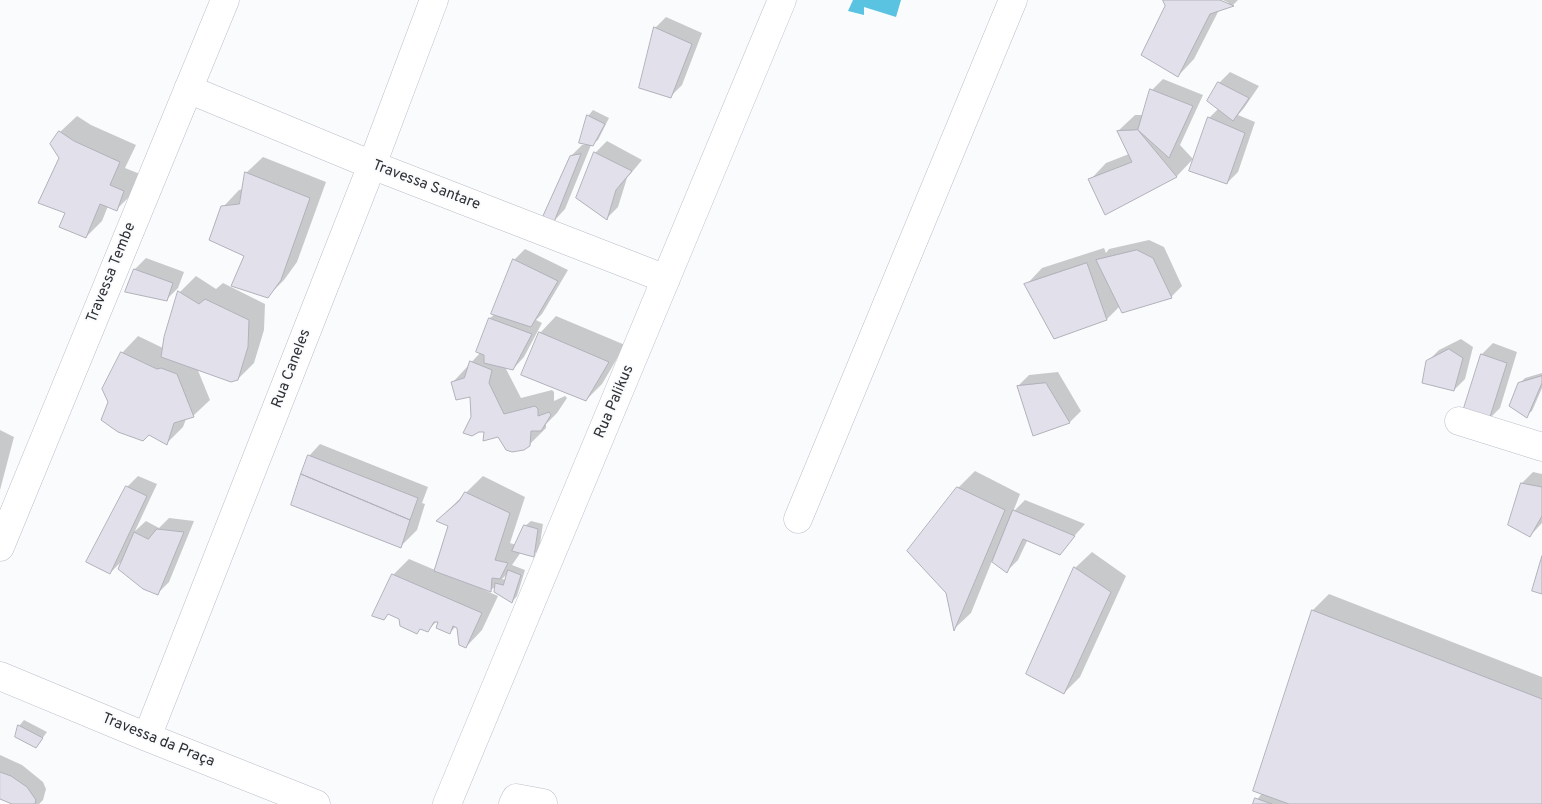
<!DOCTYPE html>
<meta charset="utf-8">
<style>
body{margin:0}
canvas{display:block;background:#fafbfd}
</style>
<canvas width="1542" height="804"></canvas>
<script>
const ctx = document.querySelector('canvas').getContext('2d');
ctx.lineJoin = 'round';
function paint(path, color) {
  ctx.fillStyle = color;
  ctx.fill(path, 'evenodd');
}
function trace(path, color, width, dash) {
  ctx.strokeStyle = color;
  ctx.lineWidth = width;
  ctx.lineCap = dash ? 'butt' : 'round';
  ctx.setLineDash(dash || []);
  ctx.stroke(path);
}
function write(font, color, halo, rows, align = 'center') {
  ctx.font = font + ' Overpass,sans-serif';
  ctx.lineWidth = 4;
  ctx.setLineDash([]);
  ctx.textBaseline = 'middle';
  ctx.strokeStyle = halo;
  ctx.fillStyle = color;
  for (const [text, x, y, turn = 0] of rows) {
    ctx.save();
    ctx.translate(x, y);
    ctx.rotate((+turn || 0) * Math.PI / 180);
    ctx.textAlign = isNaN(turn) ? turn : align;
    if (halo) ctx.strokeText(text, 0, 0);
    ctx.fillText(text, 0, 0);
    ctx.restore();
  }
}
const water = new Path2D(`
 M 853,0 L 901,0 L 896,17 L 864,7 L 864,15 L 848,11 Z`);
const shadow = new Path2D(`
 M 1165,0 L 1217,0 L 1228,5 L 1229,3 L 1223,0 L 1238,0 L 1233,5 L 1219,10 L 1194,59 L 1178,76 Z
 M 666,17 L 702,33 L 682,85 L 670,97 L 655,28 Z
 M 1230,72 L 1259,86 L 1244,108 L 1238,115 L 1255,122 L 1238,172 L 1227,183 L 1209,118 L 1219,108 L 1219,83 Z
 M 1163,79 L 1203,95 L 1180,145 L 1193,159 L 1177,176 L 1106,213 L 1090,180 L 1106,163 L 1129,154 L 1118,131 L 1135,115 L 1144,115 L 1152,90 Z
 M 593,110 L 609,118 L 598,140 L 591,145 L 565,209 L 554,221 L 571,156 L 582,145 L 589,144 L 588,116 Z
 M 77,116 L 91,125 L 136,145 L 125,168 L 140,174 L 133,193 L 116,210 L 108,206 L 102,221 L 86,237 L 67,213 L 61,158 L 60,132 Z
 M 607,141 L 642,160 L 627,178 L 618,207 L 607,218 L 578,197 L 595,153 Z
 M 263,157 L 326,182 L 297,262 L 284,280 L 268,296 L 245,255 L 223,207 L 239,190 L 243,189 L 246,173 Z
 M 1149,240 L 1164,247 L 1182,286 L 1171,297 L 1120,306 L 1107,319 L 1055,337 L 1026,285 L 1042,268 L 1104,248 L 1106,253 L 1109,249 Z
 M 525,249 L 568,270 L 542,314 L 536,320 L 542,323 L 524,357 L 513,369 L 505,367 L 521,398 L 552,390 L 554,392 L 554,401 L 565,396 L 567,398 L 557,413 L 546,424 L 546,428 L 529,445 L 485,431 L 472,418 L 471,395 L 453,382 L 480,353 L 478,352 L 490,318 L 495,314 L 514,260 Z
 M 146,258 L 184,272 L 178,288 L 167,299 L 135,269 Z
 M 196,276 L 216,289 L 223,283 L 265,304 L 264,330 L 254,363 L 238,379 L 197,368 L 210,400 L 193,416 L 186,419 L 183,427 L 167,443 L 109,402 L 122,353 L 138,336 L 163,348 L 180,292 Z
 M 556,316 L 625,345 L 602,384 L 586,400 L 540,333 Z
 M 1461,339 L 1473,347 L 1465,379 L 1454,390 L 1427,362 L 1439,350 Z
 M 1493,343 L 1517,352 L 1500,408 L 1489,419 L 1482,354 Z
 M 1058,372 L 1081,411 L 1070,422 L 1034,434 L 1018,386 L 1029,375 Z
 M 1542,373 L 1542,388 L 1532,411 L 1526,416 L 1519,384 L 1525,378 Z
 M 0,430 L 14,437 L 0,490 Z
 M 320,444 L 428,487 L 422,503 L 425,504 L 417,530 L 401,546 L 309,456 Z
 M 975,471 L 1020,494 L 1013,512 L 1025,500 L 1085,524 L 1059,553 L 1028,539 L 1018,560 L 1007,571 L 992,561 L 971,613 L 955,628 L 958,488 Z
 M 1533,472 L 1542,474 L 1542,523 L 1530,536 L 1522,483 Z
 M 138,476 L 157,484 L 135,531 L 146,521 L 159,528 L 169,518 L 194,521 L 169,582 L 158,593 L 123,560 L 110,573 L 127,487 Z
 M 483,476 L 525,497 L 510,543 L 516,545 L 525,526 L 531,521 L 543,524 L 539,550 L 533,555 L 521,552 L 512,565 L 525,570 L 517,596 L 512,602 L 496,586 L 491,590 L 483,588 L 482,589 L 498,596 L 482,630 L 466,647 L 458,627 L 456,626 L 450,633 L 440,618 L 428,630 L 421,628 L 417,632 L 400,618 L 389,613 L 384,618 L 393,575 L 409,559 L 435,570 L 450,525 L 438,520 ZM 508,573 L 506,580 L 502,579 Z
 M 1092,552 L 1126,576 L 1080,677 L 1064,693 L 1075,568 Z
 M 1329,594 L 1542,677 L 1542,804 L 1254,804 L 1262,793 L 1313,610 Z
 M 24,720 L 47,732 L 36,747 L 19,726 Z
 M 0,755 L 22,765 L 43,782 L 46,789 L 43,800 L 39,804 L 15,804 L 0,798 Z`);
const building = new Path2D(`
 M 1163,0 L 1220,0 L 1234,6 L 1210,14 L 1178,77 L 1141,55 L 1165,6 Z
 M 654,27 L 692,44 L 671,98 L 639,88 Z
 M 1218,82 L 1249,98 L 1233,121 L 1207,101 Z
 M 1150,89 L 1193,106 L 1169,158 L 1138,130 Z
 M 587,115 L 605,124 L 593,146 L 579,143 Z
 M 1208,117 L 1245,133 L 1227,184 L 1189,171 Z
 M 1138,130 L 1177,177 L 1105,215 L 1088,179 L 1132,162 L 1117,131 Z
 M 59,131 L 74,141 L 120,162 L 110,185 L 124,191 L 117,211 L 100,204 L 86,238 L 59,227 L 65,213 L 38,203 L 59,158 L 50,144 Z
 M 594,152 L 632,171 L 616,190 L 607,220 L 576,198 Z
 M 581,154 L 554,222 L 542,218 L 570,156 Z
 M 245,172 L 310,198 L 281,280 L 268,298 L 231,286 L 244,256 L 209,240 L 221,206 L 239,204 Z
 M 1137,250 L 1153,258 L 1172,298 L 1122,313 L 1096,260 Z
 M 513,259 L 558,281 L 531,327 L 491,314 Z
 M 1087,263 L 1107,320 L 1054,339 L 1024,284 Z
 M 134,269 L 173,283 L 167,301 L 125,292 Z
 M 178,291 L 199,304 L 205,299 L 249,320 L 248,347 L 238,380 L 231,382 L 161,357 L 164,337 Z
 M 489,318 L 532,334 L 513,370 L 484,363 L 484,355 L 476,352 Z
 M 539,332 L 609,362 L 586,401 L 521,375 Z
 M 1449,349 L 1463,358 L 1454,391 L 1422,383 L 1426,361 Z
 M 121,352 L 157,369 L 161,368 L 177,374 L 194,417 L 174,423 L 167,445 L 149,435 L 143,441 L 118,432 L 101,420 L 108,402 L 102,389 Z
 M 1481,354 L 1507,363 L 1489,420 L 1464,408 Z
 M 470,361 L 492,370 L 489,383 L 504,414 L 535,406 L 538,409 L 538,416 L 549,412 L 551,415 L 541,431 L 531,431 L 530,446 L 524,450 L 512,452 L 506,450 L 498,437 L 483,441 L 484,432 L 479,432 L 472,436 L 463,433 L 471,417 L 470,397 L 456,400 L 451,382 L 464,378 Z
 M 1542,376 L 1542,383 L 1527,418 L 1509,406 L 1518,383 Z
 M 1046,383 L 1070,423 L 1033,436 L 1017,386 Z
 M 308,455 L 418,498 L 410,520 L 301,474 Z
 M 301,474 L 410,520 L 401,548 L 291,505 Z
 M 1521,483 L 1542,487 L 1542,516 L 1530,537 L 1508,525 Z
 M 126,486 L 147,496 L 110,574 L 86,562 Z
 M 957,487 L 1005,510 L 954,631 L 946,593 L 907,551 Z
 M 465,492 L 510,513 L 495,560 L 508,563 L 500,579 L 492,578 L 491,592 L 434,571 L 448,526 L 436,521 L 459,501 Z
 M 1013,510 L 1075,536 L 1060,555 L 1023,539 L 1007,573 L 992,562 Z
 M 524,525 L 538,529 L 534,557 L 512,551 Z
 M 157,529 L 184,532 L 158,595 L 143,589 L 118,569 L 134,532 L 148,539 Z
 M 1542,556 L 1542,594 L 1532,591 Z
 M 1074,567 L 1111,592 L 1064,694 L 1026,674 Z
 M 508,570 L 521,575 L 512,603 L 494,592 L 495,583 L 503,585 Z
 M 392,574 L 482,613 L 466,648 L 459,645 L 457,628 L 453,626 L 450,634 L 436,628 L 438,622 L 434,622 L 428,632 L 420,629 L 417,634 L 400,626 L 399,619 L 388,614 L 384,620 L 372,616 Z
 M 1312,610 L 1542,699 L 1542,804 L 1289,804 L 1253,791 Z
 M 18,725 L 43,738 L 36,748 L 15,737 Z
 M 0,772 L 11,776 L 27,787 L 36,800 L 35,804 L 12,804 L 0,799 Z
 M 1255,798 L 1272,804 L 1253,804 Z`);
const minor = new Path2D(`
 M 188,89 L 372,165 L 666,279
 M 1459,421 L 1542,447
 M 798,519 L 1013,0
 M 0,547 L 225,0
 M 0,676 L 147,737 L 316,804
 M 147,737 L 372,165 L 434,0
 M 447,804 L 782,0
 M 513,804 L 516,798 L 543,803`);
const streetNames = [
 ["Travessa Santare",426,186,21],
 ["Travessa Tembe",112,273,-68],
 ["Rua Caneles",292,369,-69],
 ["Rua Palikus",615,402,-67],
 ["Travessa da Praça",158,741,22]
];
paint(water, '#59c3e1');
paint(shadow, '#0003');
paint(building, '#e1e0eb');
trace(building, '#b1b1bb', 1);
trace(minor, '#bbbfc9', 29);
trace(minor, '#fff', 28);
write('15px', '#2f3135', '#fafbfd', streetNames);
</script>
